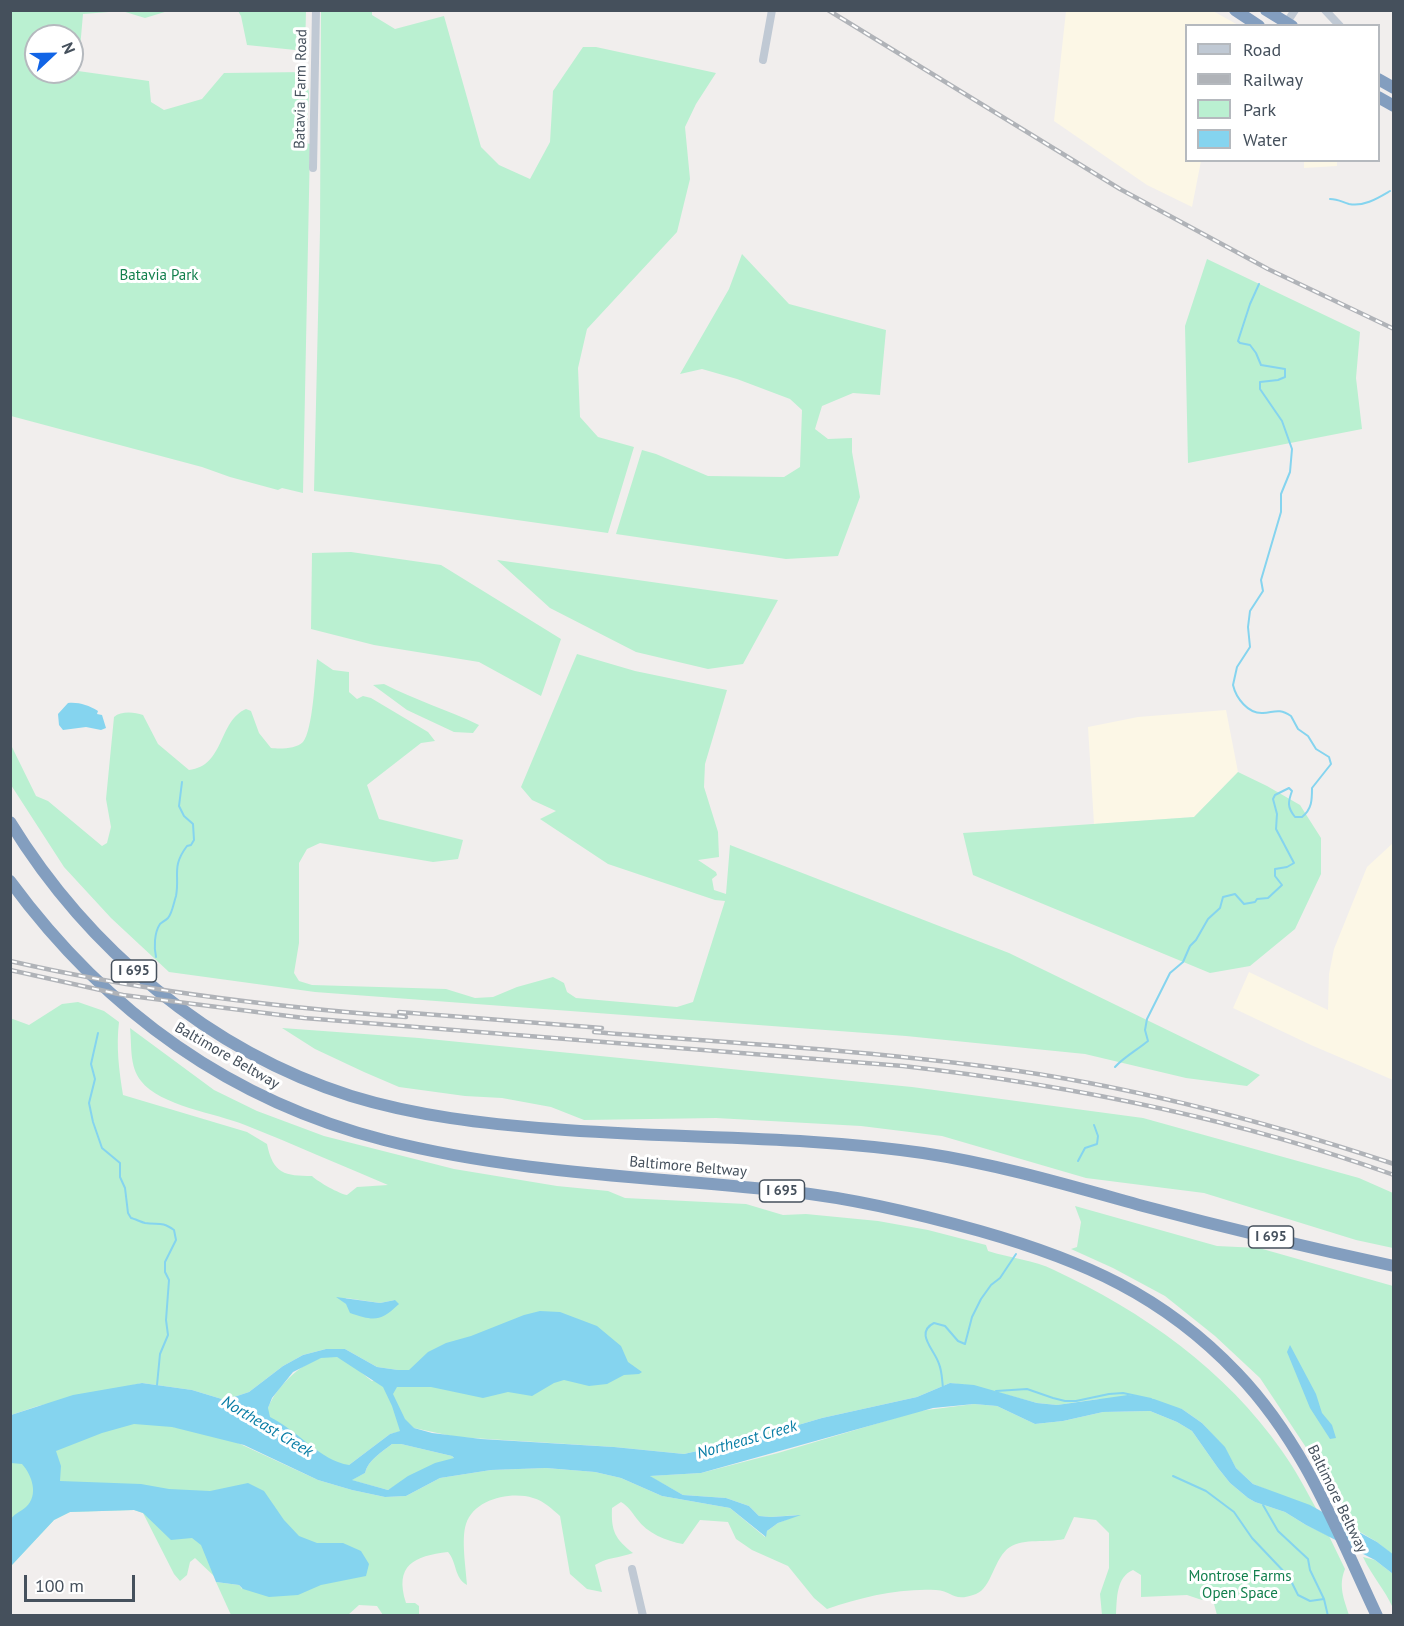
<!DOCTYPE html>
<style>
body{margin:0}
#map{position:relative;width:1404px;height:1626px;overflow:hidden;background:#f1eeed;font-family:"PT Sans",sans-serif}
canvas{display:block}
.frame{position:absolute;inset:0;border:12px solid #45505c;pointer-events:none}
.legend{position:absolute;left:1185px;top:24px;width:195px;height:138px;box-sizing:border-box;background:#fff;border:2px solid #b5b9be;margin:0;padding:8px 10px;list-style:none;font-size:18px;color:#45505c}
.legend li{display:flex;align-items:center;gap:12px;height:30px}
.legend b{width:30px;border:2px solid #b5b9be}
.north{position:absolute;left:24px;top:24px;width:60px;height:60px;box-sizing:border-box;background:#fff;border:2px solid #b5b9be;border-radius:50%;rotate:68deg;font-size:16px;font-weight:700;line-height:24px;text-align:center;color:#45505c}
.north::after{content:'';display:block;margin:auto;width:21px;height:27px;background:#1265e6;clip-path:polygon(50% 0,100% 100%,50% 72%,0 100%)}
.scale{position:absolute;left:24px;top:1575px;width:111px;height:27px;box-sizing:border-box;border:3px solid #45505c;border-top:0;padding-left:8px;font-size:18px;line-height:21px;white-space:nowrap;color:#45505c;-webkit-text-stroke:4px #fff;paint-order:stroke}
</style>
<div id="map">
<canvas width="1404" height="1626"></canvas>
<div class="frame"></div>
<ul class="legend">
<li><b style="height:8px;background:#c0c9d4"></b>Road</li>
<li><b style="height:8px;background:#b0b3b8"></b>Railway</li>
<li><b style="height:16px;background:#baf0d1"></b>Park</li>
<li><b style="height:16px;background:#85d4ef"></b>Water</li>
</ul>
<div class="north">N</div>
<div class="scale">100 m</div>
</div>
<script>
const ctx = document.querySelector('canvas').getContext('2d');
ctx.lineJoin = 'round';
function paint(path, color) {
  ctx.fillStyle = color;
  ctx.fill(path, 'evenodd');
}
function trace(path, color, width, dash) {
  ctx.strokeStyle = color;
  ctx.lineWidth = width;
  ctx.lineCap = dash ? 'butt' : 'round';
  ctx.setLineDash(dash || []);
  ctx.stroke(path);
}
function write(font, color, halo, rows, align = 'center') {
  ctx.font = font + ' "PT Sans",sans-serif';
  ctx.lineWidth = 6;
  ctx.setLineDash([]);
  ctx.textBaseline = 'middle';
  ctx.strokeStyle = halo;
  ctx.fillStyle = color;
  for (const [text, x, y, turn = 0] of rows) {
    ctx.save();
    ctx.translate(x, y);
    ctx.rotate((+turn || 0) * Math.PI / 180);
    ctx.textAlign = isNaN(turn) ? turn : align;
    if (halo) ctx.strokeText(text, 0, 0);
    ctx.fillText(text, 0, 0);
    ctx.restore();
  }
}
const commercial = new Path2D(`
 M 1066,11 L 1213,11 L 1238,25 L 1186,26 L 1186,160 L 1201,161 L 1192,207 L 1147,185 L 1054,121 Z
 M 1304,161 L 1304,160 L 1337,161 L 1337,166 L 1304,168 Z
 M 1226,710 L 1238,772 L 1194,817 L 1094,824 L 1088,727 L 1138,717 Z
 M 1393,843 L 1393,1080 L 1311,1045 L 1233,1008 L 1249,972 L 1328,1010 L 1329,974 L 1334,949 L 1367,867 Z`);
const green = new Path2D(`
 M 10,11 L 168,11 L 145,18 L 122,11 L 83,14 L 78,71 L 149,81 L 151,102 L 164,110 L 202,99 L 224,73 L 306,72 L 309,94 L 306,143 L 310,144 L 303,493 L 282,488 L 278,490 L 230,477 L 202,467 L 11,416 ZM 36,36 L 72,36 L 72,72 L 36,72 Z
 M 238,11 L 306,11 L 305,51 L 247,45 L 241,16 Z
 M 321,11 L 372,11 L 372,15 L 395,29 L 444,16 L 481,147 L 499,165 L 530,179 L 550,142 L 553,91 L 583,47 L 596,47 L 716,73 L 696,104 L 685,127 L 690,179 L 677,232 L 587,329 L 578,368 L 580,417 L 598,437 L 634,447 L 608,533 L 314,491 L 320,230 Z
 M 742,254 L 789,304 L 886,330 L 880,395 L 853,393 L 822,406 L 815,429 L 828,439 L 852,438 L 852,452 L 860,497 L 838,556 L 786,559 L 616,534 L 642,450 L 656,454 L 708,476 L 784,477 L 800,467 L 802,410 L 790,399 L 737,379 L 702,369 L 680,374 L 729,289 Z
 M 1207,259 L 1360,332 L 1356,378 L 1362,429 L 1188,463 L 1185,326 Z
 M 351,552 L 441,565 L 561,639 L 541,696 L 479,662 L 374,645 L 311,629 L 312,553 Z
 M 497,560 L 778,600 L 743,664 L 708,669 L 636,652 L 550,608 Z
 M 577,654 L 635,671 L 727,690 L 705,764 L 704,787 L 718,832 L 719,857 L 698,860 L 716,872 L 717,875 L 712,879 L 714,890 L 726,894 L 730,845 L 1009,953 L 1260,1075 L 1247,1086 L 1186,1078 L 1085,1054 L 906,1036 L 315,992 L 169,972 L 111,918 L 64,867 L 11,785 L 11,745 L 36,796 L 48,801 L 102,846 L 107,843 L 111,827 L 106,799 L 114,717 C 121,711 134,712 143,715 L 158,744 L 189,770 C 225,766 218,721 246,709 L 251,711 L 259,733 L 271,748 C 280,749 296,749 303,742 C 313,730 315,676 317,659 L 333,670 L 349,672 L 349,692 L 357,699 L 363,696 L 371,698 L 428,732 L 435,741 L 421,743 L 367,785 L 379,819 L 463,840 L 458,859 L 433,862 L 320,843 L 307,849 L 299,863 L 299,943 L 294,973 L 299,981 L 312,985 L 446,989 L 475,998 L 493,997 L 517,987 L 553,977 L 564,983 L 567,992 L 576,998 L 677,1007 L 693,1002 L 725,901 L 715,900 L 608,864 L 540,819 L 556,811 L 532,800 L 521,787 Z
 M 384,684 C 415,700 448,710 479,725 L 473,733 L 454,732 L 407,710 L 373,685 Z
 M 1238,772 L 1267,786 L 1300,805 L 1321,838 L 1321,874 L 1295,929 L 1250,966 L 1210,973 L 973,875 L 963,833 L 1194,817 Z
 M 78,1002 L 104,1011 L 119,1022 C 116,1047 119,1070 123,1095 L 247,1132 L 267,1144 C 273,1174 285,1176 312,1176 C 318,1182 340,1194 347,1195 L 357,1187 L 388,1185 C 340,1165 293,1144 245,1125 C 216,1113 160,1106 141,1081 C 129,1066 132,1045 130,1028 L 214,1090 L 257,1111 L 324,1136 L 454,1169 L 557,1186 L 608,1191 L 625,1198 L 746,1204 L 783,1215 L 806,1214 L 878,1221 L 928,1230 L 986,1245 L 988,1251 C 1010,1258 1034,1260 1054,1270 C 1142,1311 1226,1370 1282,1451 C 1295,1469 1306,1490 1317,1510 L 1253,1484 L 1236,1468 L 1224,1447 L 1202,1423 L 1182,1409 L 1099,1399 L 1057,1405 L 1037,1403 L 974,1386 L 950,1383 L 917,1397 L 822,1418 L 747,1440 L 684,1454 L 614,1447 L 456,1437 L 414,1428 L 390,1434 L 349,1465 L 338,1469 L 243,1411 L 268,1408 C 276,1386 311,1351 337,1357 C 349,1359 362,1374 372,1381 L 409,1370 L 398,1370 L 377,1367 L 345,1349 L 326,1349 L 303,1355 L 283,1366 L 249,1392 L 225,1400 L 192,1390 L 142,1383 L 38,1406 L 11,1415 L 10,1018 L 29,1025 L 62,1004 ZM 346,1298 L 380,1303 L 395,1300 L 362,1316 L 344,1302 Z
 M 282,1028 L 419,1038 L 912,1087 L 1143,1118 L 1359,1178 L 1393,1193 L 1393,1248 L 1356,1240 L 1204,1193 L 1086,1178 L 942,1136 L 861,1126 L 716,1118 L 584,1120 L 551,1107 L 502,1098 L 465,1096 L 399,1087 L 364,1072 L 315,1049 Z
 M 1075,1206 L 1217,1246 L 1259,1248 L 1393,1286 L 1393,1555 L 1377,1542 L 1355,1529 L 1327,1479 L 1260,1378 L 1215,1336 L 1165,1296 L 1113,1268 L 1071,1249 L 1077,1247 L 1081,1222 Z
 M 974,1404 L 997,1406 L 1035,1424 L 1063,1421 L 1103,1412 L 1150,1411 L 1177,1422 L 1192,1431 L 1218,1468 L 1230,1483 L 1248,1498 L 1255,1502 L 1285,1512 L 1306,1525 L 1329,1536 L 1345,1569 C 1338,1586 1344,1599 1349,1615 L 1217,1615 L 1213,1600 L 1202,1600 L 1187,1595 L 1141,1597 L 1141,1575 L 1133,1570 C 1116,1577 1117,1599 1116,1615 L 1102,1615 L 1100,1594 L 1109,1568 L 1109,1533 L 1096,1520 L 1074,1517 L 1064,1539 C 1047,1543 1024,1538 1010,1547 C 994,1557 992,1588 976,1594 C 952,1603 954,1591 936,1590 C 900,1588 861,1597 827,1609 L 814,1598 L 788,1566 L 752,1550 L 736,1539 L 728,1522 L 700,1520 L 683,1544 C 666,1541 647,1533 637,1519 C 631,1511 629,1507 621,1502 L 612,1508 C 611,1531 615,1539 633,1553 C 620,1558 607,1557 595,1565 L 602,1592 L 587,1589 L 570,1574 L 560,1516 C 552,1509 544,1501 533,1498 C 511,1491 474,1499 466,1524 C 461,1539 466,1569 467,1585 C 454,1578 457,1562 448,1552 C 414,1556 394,1565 406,1603 L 415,1603 L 419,1606 L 419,1615 L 383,1615 L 377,1606 L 359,1605 L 348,1615 L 231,1615 L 216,1582 L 239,1585 L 242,1589 L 243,1578 L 223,1581 L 215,1577 L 195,1558 L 190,1562 L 187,1575 L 180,1581 L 174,1574 L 143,1513 L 134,1510 L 70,1512 L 54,1520 L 11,1566 L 10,1558 L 46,1520 L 58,1511 L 94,1492 L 145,1495 L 149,1492 C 126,1483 88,1488 63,1491 L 58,1505 L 48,1509 L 11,1550 L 11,1448 L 34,1439 L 92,1423 L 156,1416 L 176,1428 L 164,1413 L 204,1415 L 220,1431 L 238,1443 L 318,1480 L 352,1490 L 385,1497 L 406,1496 L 440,1478 L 491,1470 L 546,1468 L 595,1472 L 621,1478 L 662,1496 L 730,1508 L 765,1537 L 767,1531 L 778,1523 L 798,1515 L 771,1517 L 759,1516 L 749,1506 L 726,1498 L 683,1495 L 649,1476 L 701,1473 L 778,1453 L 919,1411 ZM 44,1451 L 45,1453 L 42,1495 L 39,1505 C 34,1489 38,1467 44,1451 Z
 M 392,1444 L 401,1444 L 452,1456 L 455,1459 C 428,1465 411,1476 388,1490 L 351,1480 L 365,1473 C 368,1460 382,1452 392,1444 Z
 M 1363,1557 L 1375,1560 L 1393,1574 L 1393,1608 C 1385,1590 1372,1576 1363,1557 Z`);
const water = new Path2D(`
 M 68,703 C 79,702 88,705 98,711 L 97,714 L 102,715 L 106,728 L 101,730 L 86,727 L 63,730 L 59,725 L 58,714 Z
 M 336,1297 L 380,1303 L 395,1300 L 399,1304 C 380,1322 374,1321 350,1313 L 346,1304 Z
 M 540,1311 L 560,1312 L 597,1326 L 621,1346 L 628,1362 L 642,1372 L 639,1374 L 624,1375 L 607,1384 L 589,1386 L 564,1380 L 554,1383 L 532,1396 L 508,1392 L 483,1398 L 431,1387 L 397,1387 L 393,1394 L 405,1419 L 414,1428 L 432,1433 L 481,1439 L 614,1447 L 684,1454 L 747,1440 L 822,1418 L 917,1397 L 950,1383 L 974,1385 L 1037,1403 L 1057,1405 L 1128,1395 L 1154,1399 L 1182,1409 L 1202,1423 L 1225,1447 L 1236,1468 L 1253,1484 L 1310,1505 L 1377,1542 L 1394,1555 L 1393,1574 L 1375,1560 L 1306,1525 L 1285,1512 L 1255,1502 L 1248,1498 L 1230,1483 L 1218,1468 L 1192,1431 L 1177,1422 L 1150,1411 L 1103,1412 L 1063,1421 L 1035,1424 L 997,1406 L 974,1404 L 933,1408 L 701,1473 L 650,1476 L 683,1495 L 726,1498 L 749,1506 L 759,1516 L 771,1517 L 801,1515 L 778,1523 L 767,1531 L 766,1537 L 730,1508 L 662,1496 L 621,1478 L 595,1472 L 546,1468 L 491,1470 L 440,1478 L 406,1496 L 385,1497 L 352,1490 L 318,1480 L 244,1445 L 172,1427 L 134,1424 L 102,1433 L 56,1451 L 61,1466 L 60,1481 L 141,1484 L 169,1489 L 210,1491 L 248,1483 L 264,1491 L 284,1520 L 299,1536 L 317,1543 L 343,1543 L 361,1551 L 369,1564 L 366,1576 L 321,1585 L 298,1595 L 269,1597 L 243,1589 L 239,1585 L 216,1582 L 201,1545 L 192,1538 L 171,1540 L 143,1513 L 134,1510 L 70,1512 L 54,1520 L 11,1566 L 11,1519 C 15,1513 20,1512 26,1507 C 39,1495 32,1475 22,1464 L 11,1463 L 11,1415 L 73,1395 L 142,1383 L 192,1390 L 225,1400 L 249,1392 L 283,1366 L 303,1355 L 326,1349 L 345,1349 L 377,1367 L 398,1370 L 409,1370 L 428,1352 L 446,1343 L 471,1336 L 524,1315 ZM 337,1357 L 383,1387 L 392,1406 L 400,1431 L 390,1434 L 349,1465 C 321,1461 297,1430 270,1417 L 268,1408 L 272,1398 L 293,1372 L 321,1358 ZM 392,1444 L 401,1444 L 452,1456 L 454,1458 L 435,1463 L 408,1476 L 388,1490 L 352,1480 L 365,1473 C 368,1460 382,1452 392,1444 Z
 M 1290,1345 L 1316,1394 L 1322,1413 L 1332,1425 L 1336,1438 L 1330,1439 L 1310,1408 L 1287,1352 Z`);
const stream = new Path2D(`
 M 1330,199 C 1338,199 1342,202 1349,204 C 1364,207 1378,198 1390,191
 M 156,957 C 154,948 154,933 160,924 C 161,923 166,920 168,918 C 172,914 174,902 176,896 C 180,876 171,867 187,846 L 191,845 L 194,840 L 193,824 L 184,816 L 179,806 L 182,782
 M 98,1033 L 91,1064 L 95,1079 L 89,1103 L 93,1122 L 102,1148 L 120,1163 L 120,1177 L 125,1188 L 128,1213 L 131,1218 C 135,1219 141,1222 145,1223 C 159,1225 161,1221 174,1230 L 176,1240 L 165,1262 L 165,1272 L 169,1280 L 166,1320 L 168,1335 L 160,1354 L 157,1385
 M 1115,1067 C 1124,1057 1137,1050 1148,1041 L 1145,1030 L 1147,1019 L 1170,973 L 1183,962 L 1190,946 L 1196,940 L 1208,919 L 1220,908 L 1223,897 L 1235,894 L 1244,904 L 1255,902 L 1257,899 L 1268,898 L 1282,885 L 1275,876 L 1275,869 L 1287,867 L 1294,863 L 1276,829 L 1277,814 L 1273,799 L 1275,795 L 1289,788 L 1292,791 C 1288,802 1287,807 1295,817 L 1302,817 C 1312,809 1312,800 1312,788 L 1331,764 L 1329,757 L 1316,749 L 1308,736 L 1298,729 L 1291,716 C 1279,708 1275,712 1263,713 C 1248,714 1236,698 1233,685 L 1237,667 L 1250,647 L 1248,627 L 1250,611 L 1263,591 L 1261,580 L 1281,512 L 1281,494 L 1290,472 L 1292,449 L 1282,421 L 1260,389 L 1260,382 L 1278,380 L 1285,377 L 1285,369 L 1261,365 L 1256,353 L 1250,345 L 1240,343 L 1238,341 L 1250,304 L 1259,284
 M 1078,1161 L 1085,1148 L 1097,1144 L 1098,1136 L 1094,1125
 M 943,1388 C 942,1380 942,1371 939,1364 C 935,1350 914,1333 934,1323 L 945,1326 L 958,1341 L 965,1344 L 972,1317 L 981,1299 L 991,1285 L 1000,1278 L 1016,1254
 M 996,1391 L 1027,1389 L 1053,1398 L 1065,1401 L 1076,1401 L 1109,1394 L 1123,1393 L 1151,1399
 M 1173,1476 L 1206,1491 L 1234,1512 L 1252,1538 L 1289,1577 L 1298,1595 L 1310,1601 L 1324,1599
 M 1263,1505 L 1278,1531 L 1308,1559 L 1310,1570 L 1324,1599 L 1328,1616`);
const minor = new Path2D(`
 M 1325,10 L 1340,26
 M 1285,25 L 1295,10
 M 763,60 L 772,10
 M 313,168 L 316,10
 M 632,1569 L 643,1616`);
const highway = new Path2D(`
 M 1235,10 L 1259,26
 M 1266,10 L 1292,26
 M 1378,79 L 1394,88
 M 1378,97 L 1394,106
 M 10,822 C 88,949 209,1051 351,1096 C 416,1116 485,1124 553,1129 C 676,1139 800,1135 923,1153 C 997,1164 1071,1186 1143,1206 C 1226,1228 1310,1248 1394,1266
 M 10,881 C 105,1010 228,1100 384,1140 C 517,1174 657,1177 794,1192 C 857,1199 919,1214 980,1231 C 1082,1260 1163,1295 1237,1373 C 1305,1444 1336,1529 1377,1616`);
const rail = new Path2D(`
 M 828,10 L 1120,189 L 1268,269 L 1394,329
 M 10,961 C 141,991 273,1007 406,1017
 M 10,970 L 123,995 L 304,1018 L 903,1066 C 1070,1085 1234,1118 1394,1175
 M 399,1012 L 602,1028
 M 594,1032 C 728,1043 864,1050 997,1068 C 1132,1086 1264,1121 1394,1164`);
const shields = [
 [134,971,45],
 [782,1191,45],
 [1271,1237,45]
];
const shieldNames = [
 ["I 695",134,971],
 ["I 695",782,1191],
 ["I 695",1271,1237]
];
const streetNames = [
 ["Batavia Farm Road",301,89,-89],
 ["Baltimore Beltway",227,1056,30],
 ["Baltimore Beltway",688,1167,5],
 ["Baltimore Beltway",1337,1499,64]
];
const parkNames = [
 ["Batavia Park",159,276],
 ["Montrose Farms",1240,1577],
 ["Open Space",1240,1594]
];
const waterNames = [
 ["Northeast Creek",267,1427,31],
 ["Northeast Creek",747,1440,-16]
];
paint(commercial, '#fcf7e6');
paint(green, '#baf0d1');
paint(water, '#85d4ef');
trace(stream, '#85d4ef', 2);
trace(minor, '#c0c9d4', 8);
trace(highway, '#839ebf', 12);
trace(rail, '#b0b3b8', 4.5);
trace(rail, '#fff', 2, [7]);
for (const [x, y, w] of shields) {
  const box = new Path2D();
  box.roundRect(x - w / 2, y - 11, w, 22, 4.5);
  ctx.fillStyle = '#fff';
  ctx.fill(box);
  trace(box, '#45505c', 1.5);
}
write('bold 14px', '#45505c', null, shieldNames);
write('15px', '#45505c', '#fff', streetNames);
write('15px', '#13804e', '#fff', parkNames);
write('italic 16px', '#087da5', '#fff', waterNames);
</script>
